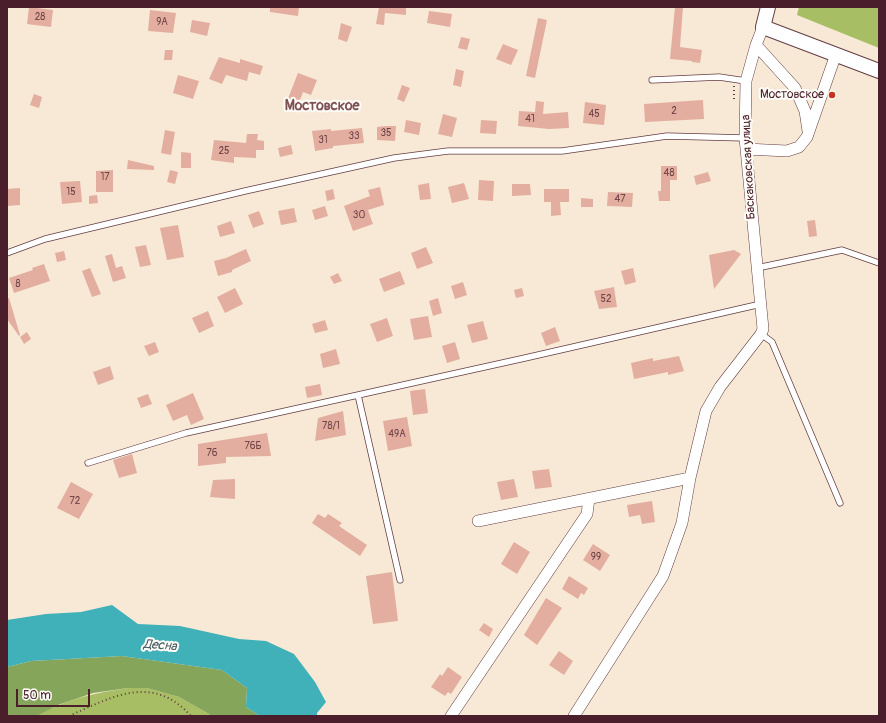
<!DOCTYPE html>
<meta charset="utf-8">
<style>
body{margin:0}
#map{position:relative;width:886px;height:723px;overflow:hidden;background:#f7e9d5;font-family:Pangolin,sans-serif}
canvas{display:block}
.frame{position:absolute;inset:0;border:8px solid #4a1f2b;pointer-events:none}
.scale{position:absolute;left:16px;top:689px;width:74px;height:18px;box-sizing:border-box;border:2px solid #4a1f2b;border-top:0;padding-left:5px;font-size:12px;line-height:14px;white-space:nowrap;color:#4a1f2b;-webkit-text-stroke:3px #fdfcf7;paint-order:stroke}
</style>
<div id="map">
<canvas width="886" height="723"></canvas>
<div class="frame"></div>
<div class="scale">50 m</div>
</div>
<script>
const ctx = document.querySelector('canvas').getContext('2d');
ctx.lineJoin = 'round';
function paint(path, color) {
  ctx.fillStyle = color;
  ctx.fill(path, 'evenodd');
}
function trace(path, color, width, dash) {
  ctx.strokeStyle = color;
  ctx.lineWidth = width;
  ctx.lineCap = dash ? 'butt' : 'round';
  ctx.setLineDash(dash || []);
  ctx.stroke(path);
}
function write(font, color, halo, rows, align = 'center') {
  ctx.font = font + ' Pangolin,sans-serif';
  ctx.lineWidth = 4;
  ctx.setLineDash([]);
  ctx.textBaseline = 'middle';
  ctx.strokeStyle = halo;
  ctx.fillStyle = color;
  for (const [text, x, y, turn = 0] of rows) {
    ctx.save();
    ctx.translate(x, y);
    ctx.rotate((+turn || 0) * Math.PI / 180);
    ctx.textAlign = isNaN(turn) ? turn : align;
    if (halo) ctx.strokeText(text, 0, 0);
    ctx.fillText(text, 0, 0);
    ctx.restore();
  }
}
const green = new Path2D(`
 M 799,7 L 879,7 L 879,48 L 797,15 Z
 M 128,688 L 147,688 L 179,697 L 209,714 L 210,716 L 37,716 C 65,699 96,693 128,688 Z`);
const forest = new Path2D(`
 M 122,656 L 222,670 L 247,688 L 246,707 L 260,716 L 210,716 L 209,714 L 179,697 L 147,688 L 128,688 L 93,693 L 58,705 L 37,716 L 7,716 L 7,667 L 31,661 Z`);
const water = new Path2D(`
 M 112,605 L 138,624 L 180,626 L 239,639 L 266,641 L 294,654 L 315,682 L 326,702 L 317,713 L 317,716 L 260,716 L 246,707 L 247,688 L 222,670 L 122,656 L 31,661 L 7,667 L 7,620 L 46,614 L 81,612 Z`);
const building = new Path2D(`
 M 29,7 L 53,10 L 51,27 L 27,24 Z
 M 270,7 L 299,7 L 298,16 L 270,12 Z
 M 379,7 L 406,7 L 406,15 L 385,13 L 384,25 L 376,24 Z
 M 675,7 L 683,7 L 680,47 L 702,50 L 700,63 L 692,62 L 692,61 L 670,59 Z
 M 150,10 L 176,13 L 173,33 L 148,31 Z
 M 429,11 L 452,14 L 450,27 L 427,23 Z
 M 538,18 L 547,20 L 535,78 L 526,76 Z
 M 192,20 L 210,23 L 207,36 L 190,32 Z
 M 341,23 L 352,27 L 347,42 L 338,39 Z
 M 461,37 L 470,39 L 467,50 L 458,48 Z
 M 503,44 L 518,50 L 511,65 L 496,59 Z
 M 165,50 L 173,50 L 172,60 L 164,60 Z
 M 219,57 L 240,63 L 240,59 L 263,66 L 260,75 L 249,72 L 247,81 L 226,75 L 222,84 L 209,79 Z
 M 456,69 L 464,71 L 461,87 L 453,85 Z
 M 298,73 L 317,80 L 311,95 L 303,92 L 298,105 L 287,101 Z
 M 178,75 L 199,81 L 193,99 L 173,93 Z
 M 402,85 L 410,88 L 404,102 L 397,99 Z
 M 34,94 L 42,97 L 39,108 L 30,105 Z
 M 703,100 L 704,119 L 645,122 L 644,104 Z
 M 536,101 L 544,102 L 543,114 L 568,112 L 569,128 L 549,129 L 518,126 L 519,111 L 535,112 Z
 M 585,102 L 606,105 L 604,125 L 583,123 Z
 M 443,114 L 457,118 L 452,137 L 438,134 Z
 M 406,120 L 421,123 L 419,135 L 404,132 Z
 M 481,120 L 497,121 L 496,134 L 480,133 Z
 M 387,126 L 396,126 L 395,141 L 377,140 L 377,127 Z
 M 362,128 L 364,143 L 333,146 L 333,148 L 315,151 L 312,131 L 331,129 L 331,131 Z
 M 165,130 L 175,132 L 171,155 L 161,153 Z
 M 247,134 L 258,134 L 257,140 L 264,141 L 264,150 L 256,150 L 256,158 L 234,157 L 234,163 L 211,160 L 214,140 L 246,143 Z
 M 291,145 L 293,154 L 280,157 L 278,148 Z
 M 181,152 L 191,153 L 191,168 L 181,168 Z
 M 128,160 L 154,166 L 154,170 L 127,169 Z
 M 661,166 L 677,166 L 677,180 L 670,180 L 670,201 L 659,201 L 658,191 L 661,191 Z
 M 113,170 L 113,192 L 96,192 L 96,171 Z
 M 170,170 L 178,172 L 175,184 L 167,182 Z
 M 708,172 L 711,181 L 696,185 L 694,176 Z
 M 479,180 L 494,181 L 493,201 L 478,200 Z
 M 80,181 L 82,202 L 62,204 L 60,182 Z
 M 429,183 L 431,199 L 420,200 L 418,185 Z
 M 464,183 L 469,199 L 452,203 L 448,187 Z
 M 512,184 L 530,184 L 531,195 L 512,196 Z
 M 380,187 L 384,205 L 368,210 L 373,224 L 353,231 L 344,206 L 370,196 L 368,190 Z
 M 20,188 L 20,205 L 7,206 L 7,189 Z
 M 333,189 L 335,199 L 327,201 L 325,191 Z
 M 544,189 L 569,189 L 569,202 L 560,202 L 561,215 L 551,216 L 551,202 L 544,202 Z
 M 608,192 L 633,193 L 632,207 L 607,206 Z
 M 97,195 L 98,203 L 89,204 L 89,196 Z
 M 581,198 L 593,199 L 593,207 L 581,207 Z
 M 325,206 L 328,216 L 315,220 L 312,210 Z
 M 294,208 L 297,222 L 281,225 L 278,211 Z
 M 259,211 L 264,224 L 253,228 L 248,215 Z
 M 815,220 L 817,236 L 809,237 L 807,221 Z
 M 231,221 L 235,233 L 220,237 L 217,226 Z
 M 178,225 L 184,257 L 167,260 L 160,228 Z
 M 146,245 L 151,265 L 140,267 L 135,247 Z
 M 426,247 L 433,263 L 417,269 L 411,253 Z
 M 246,249 L 251,261 L 232,270 L 232,272 L 218,276 L 214,261 L 226,258 Z
 M 734,250 L 741,254 L 714,289 L 709,255 Z
 M 64,251 L 66,260 L 57,262 L 55,253 Z
 M 112,254 L 116,268 L 122,266 L 126,278 L 113,282 L 105,256 Z
 M 44,264 L 50,281 L 14,293 L 9,278 L 33,270 L 32,268 Z
 M 90,268 L 101,294 L 92,297 L 82,271 Z
 M 633,268 L 636,282 L 625,285 L 621,271 Z
 M 400,271 L 405,284 L 384,292 L 379,279 Z
 M 338,273 L 342,281 L 334,284 L 330,277 Z
 M 463,282 L 467,295 L 455,299 L 451,286 Z
 M 614,287 L 617,307 L 599,309 L 594,291 Z
 M 235,288 L 243,304 L 225,313 L 217,297 Z
 M 522,288 L 524,296 L 516,298 L 514,290 Z
 M 9,298 L 20,335 L 19,336 L 7,319 L 7,299 Z
 M 438,298 L 442,313 L 433,316 L 429,301 Z
 M 208,311 L 214,326 L 199,333 L 192,318 Z
 M 428,316 L 432,337 L 414,340 L 410,319 Z
 M 387,318 L 393,336 L 377,342 L 370,324 Z
 M 325,320 L 328,330 L 315,333 L 312,324 Z
 M 483,321 L 488,339 L 472,343 L 467,325 Z
 M 555,327 L 560,341 L 546,346 L 541,333 Z
 M 27,332 L 31,339 L 24,344 L 20,337 Z
 M 155,342 L 159,352 L 149,356 L 144,346 Z
 M 455,342 L 460,359 L 447,363 L 442,346 Z
 M 336,349 L 340,364 L 323,368 L 320,354 Z
 M 679,356 L 684,371 L 668,375 L 668,372 L 634,379 L 631,363 L 653,358 L 653,361 Z
 M 110,366 L 114,379 L 98,385 L 93,372 Z
 M 320,384 L 322,395 L 307,398 L 305,387 Z
 M 425,389 L 428,413 L 413,415 L 410,391 Z
 M 193,393 L 204,419 L 191,425 L 187,415 L 173,421 L 166,405 Z
 M 148,394 L 152,404 L 141,408 L 137,398 Z
 M 343,411 L 346,435 L 315,441 L 318,418 Z
 M 407,417 L 412,446 L 388,451 L 383,421 Z
 M 267,433 L 271,456 L 226,457 L 226,463 L 198,466 L 198,444 Z
 M 132,454 L 137,473 L 119,478 L 113,460 Z
 M 549,469 L 552,487 L 535,489 L 532,471 Z
 M 235,479 L 235,499 L 210,497 L 213,480 Z
 M 514,479 L 518,497 L 501,500 L 497,482 Z
 M 71,482 L 93,494 L 79,519 L 57,508 Z
 M 652,501 L 655,522 L 642,524 L 640,515 L 629,517 L 627,505 Z
 M 318,514 L 325,518 L 328,514 L 342,523 L 339,526 L 367,545 L 360,556 L 312,523 Z
 M 514,542 L 530,552 L 517,574 L 501,564 Z
 M 593,544 L 610,555 L 600,571 L 583,560 Z
 M 392,572 L 398,621 L 373,624 L 366,576 Z
 M 569,576 L 588,588 L 584,595 L 581,593 L 578,599 L 562,589 Z
 M 546,598 L 562,608 L 537,645 L 524,635 Z
 M 484,623 L 493,629 L 489,637 L 479,630 Z
 M 559,651 L 573,661 L 564,675 L 549,665 Z
 M 448,667 L 462,677 L 451,694 L 448,692 L 445,696 L 431,687 L 440,674 L 442,676 Z`);
const path = new Path2D(`
 M 734,86 L 734,101
 M 69,716 C 112,697 152,673 191,716`);
const service = new Path2D(`
 M 652,80 L 719,77 L 746,81
 M 7,253 L 45,239 L 245,191 L 394,158 L 448,151 L 562,151 L 667,136 L 745,138
 M 757,268 L 842,250 L 879,263
 M 761,334 L 772,342 L 840,503
 M 88,463 L 186,433 L 358,395
 M 400,580 L 358,395 L 525,358 L 761,304`);
const minor = new Path2D(`
 M 756,45 L 795,88 L 805,111 L 808,131
 M 746,149 L 787,151 L 799,147 L 807,137 L 836,54
 M 478,521 L 690,478
 M 451,716 L 587,514 L 589,499
 M 574,716 L 663,576 L 682,523 L 690,478 L 706,411 L 720,387 L 761,334 L 763,329 L 745,138 L 746,81 L 756,45 L 763,27`);
const tertiary = new Path2D(`
 M 768,7 L 763,27 L 879,71`);
const markers = [
 [832,95,4,"#c8321e"]
];
const numberNames = [
 ["28",40,17],
 ["9А",162,22],
 ["2",674,111],
 ["45",594,114],
 ["41",530,119],
 ["35",386,133],
 ["33",354,136],
 ["31",323,140],
 ["25",224,151],
 ["48",669,173],
 ["17",105,177],
 ["15",71,192],
 ["47",620,199],
 ["30",359,215],
 ["8",18,284],
 ["52",606,299],
 ["78/1",331,426],
 ["49А",397,434],
 ["76Б",253,446],
 ["76",212,453],
 ["72",75,501],
 ["99",596,557]
];
const poiNames = [
 ["Мостовское",824,95]
];
const streetNames = [
 ["Баскаковская улица",749,167,-93]
];
const waterNames = [
 ["Десна",160,646,4]
];
const quarterNames = [
 ["Мостовское",322,106]
];
paint(green, '#a7be64');
paint(forest, '#85a55a');
paint(water, '#40b0b9');
paint(building, '#e3ae9f');
trace(service, '#643d44', 7);
trace(minor, '#643d44', 12);
trace(tertiary, '#643d44', 16);
trace(path, '#643d44', 2, [1, 3]);
trace(service, '#fff', 5.5);
trace(minor, '#fff', 11);
trace(tertiary, '#fff', 14);
for (const [x, y, r, color] of markers) {
  const dot = new Path2D();
  dot.arc(x, y, r, 0, 2 * Math.PI);
  ctx.fillStyle = color;
  ctx.fill(dot);
  trace(dot, '#fdfcf7', 1.5);
}
write('10px', '#704348', null, numberNames);
write('12px', '#4a1f2b', '#fdfcf7', poiNames, 'right');
write('12px', '#4a1f2b', '#fdfcf7', streetNames);
write('italic 13px', '#465964', '#fdfcf7', waterNames);
write('bold 14px', '#805154', '#fdfcf7', quarterNames);
</script>
